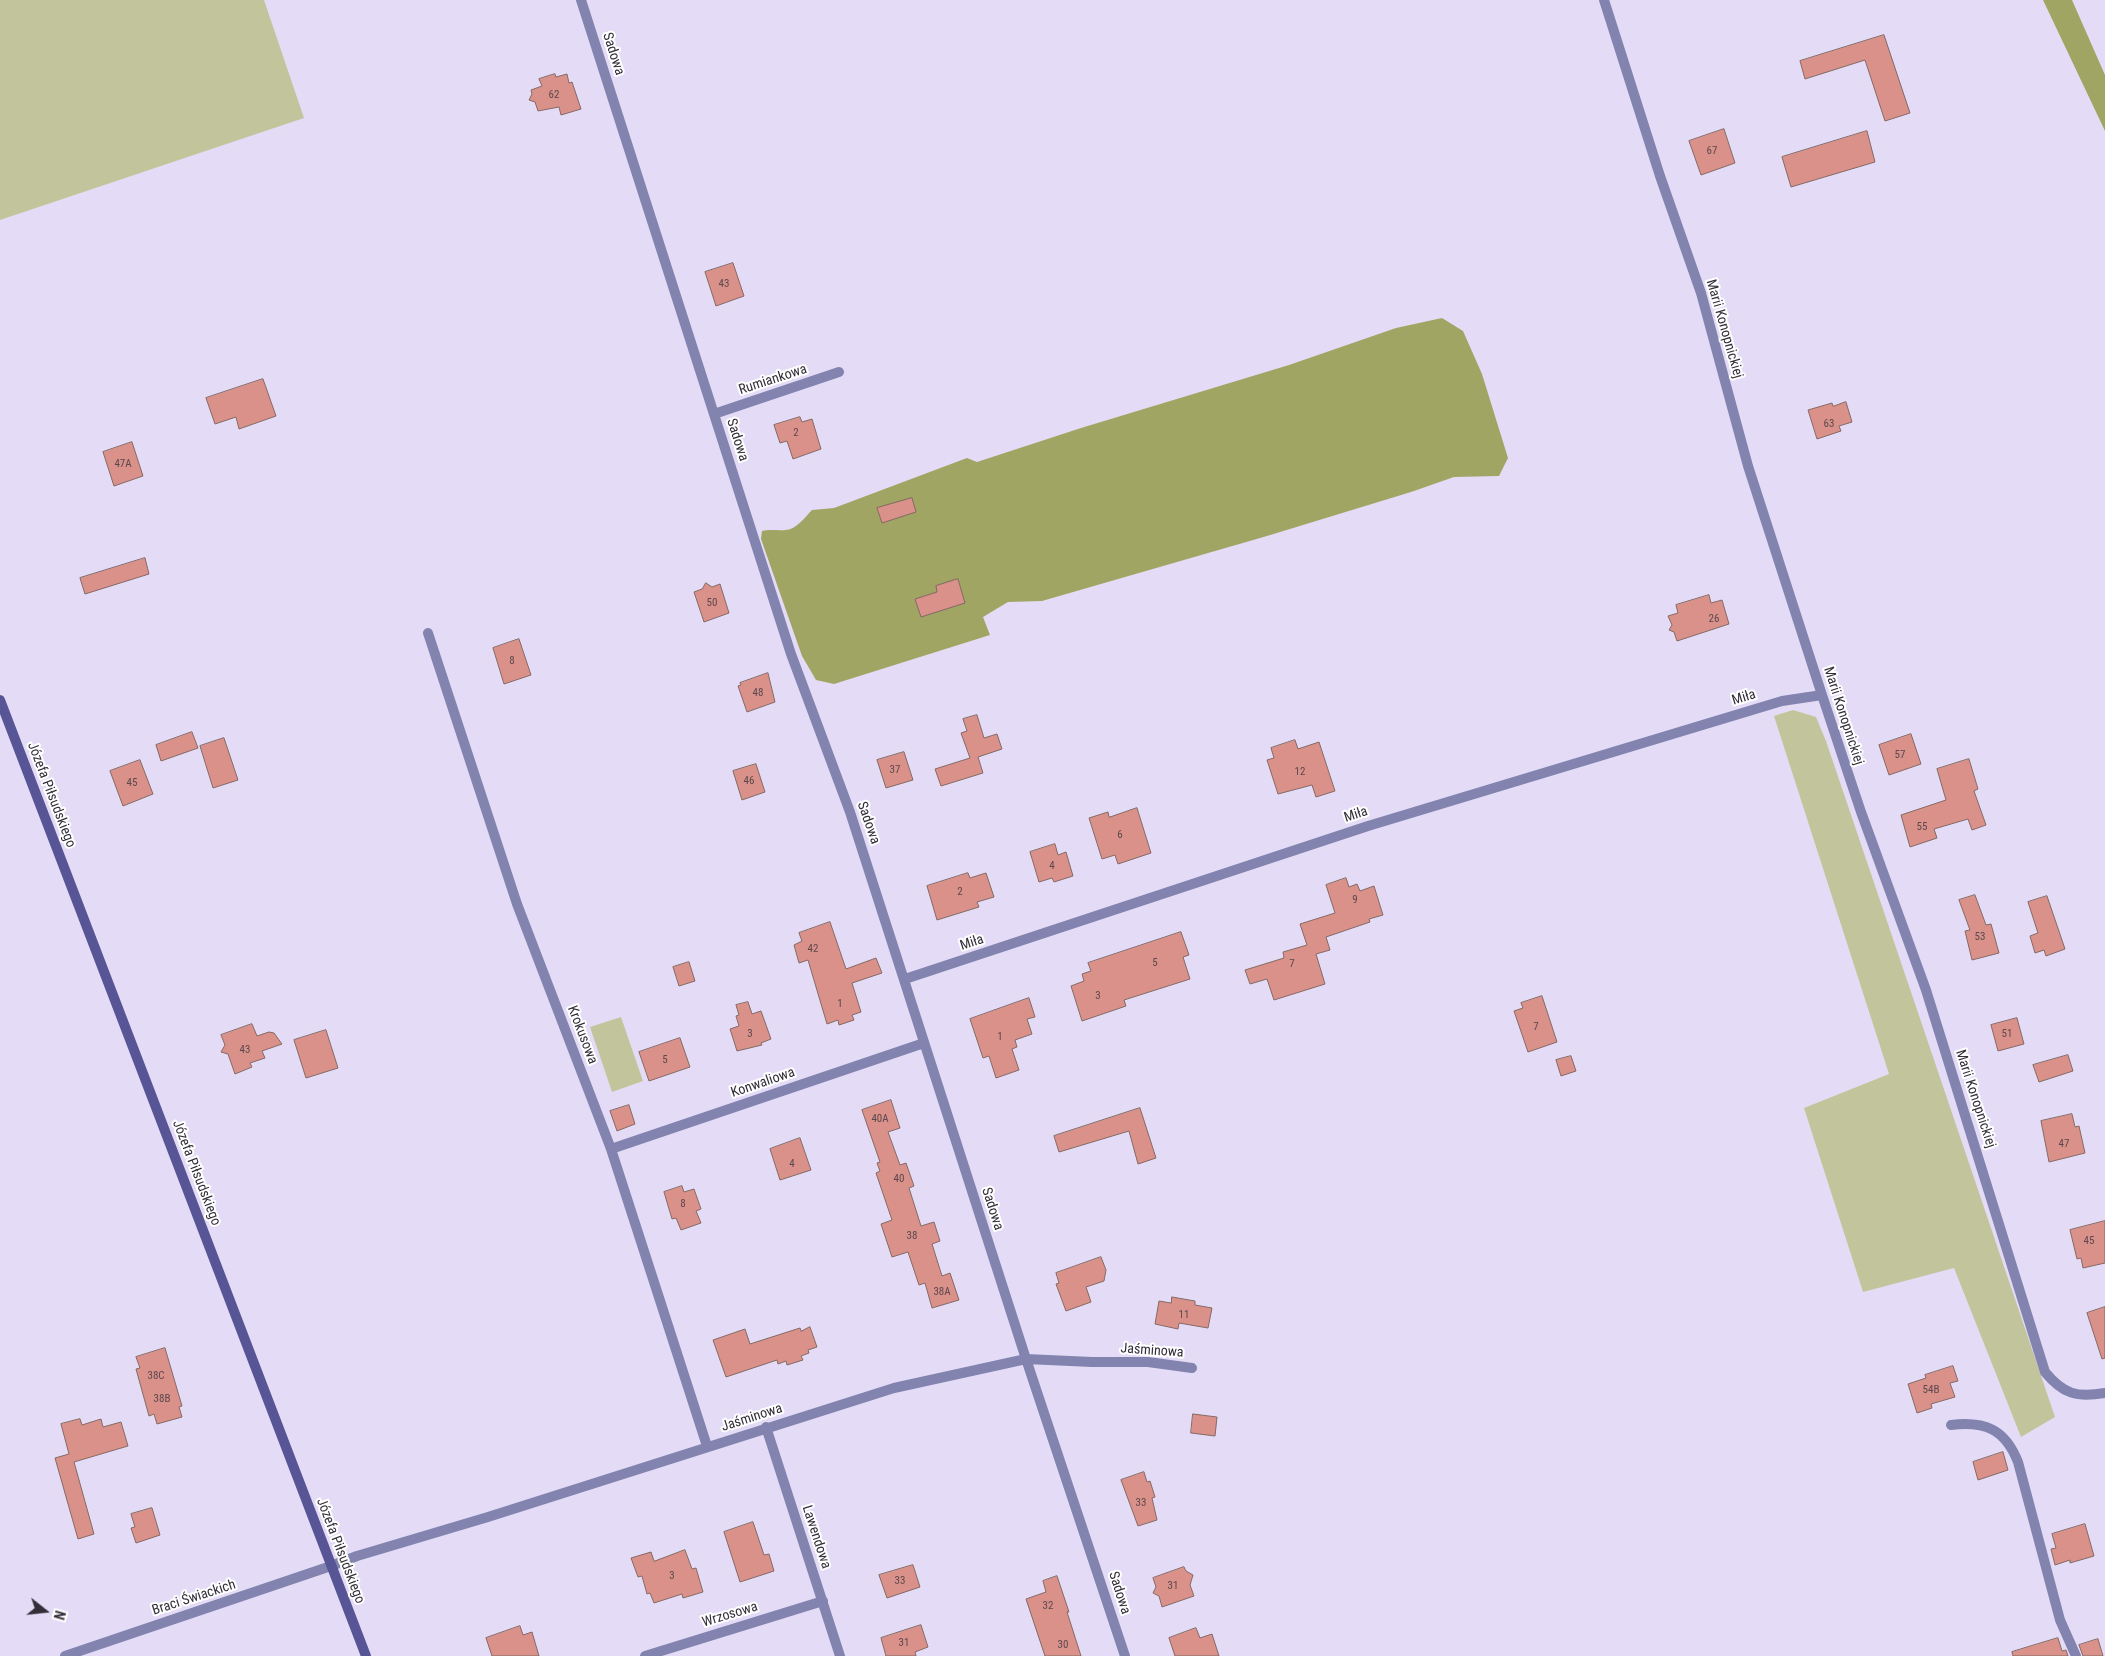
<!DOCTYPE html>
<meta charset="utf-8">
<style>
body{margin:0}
#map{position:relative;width:2105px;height:1656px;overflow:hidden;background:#e4dcf6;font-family:"Roboto Condensed",sans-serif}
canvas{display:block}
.north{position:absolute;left:20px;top:1586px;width:50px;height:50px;-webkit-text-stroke:4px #fff;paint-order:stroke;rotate:106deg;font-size:14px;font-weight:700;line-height:20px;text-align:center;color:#332f39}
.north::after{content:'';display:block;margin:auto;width:18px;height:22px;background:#332f39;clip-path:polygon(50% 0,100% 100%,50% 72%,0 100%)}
</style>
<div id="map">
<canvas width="2105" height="1656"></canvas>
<div class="north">N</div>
</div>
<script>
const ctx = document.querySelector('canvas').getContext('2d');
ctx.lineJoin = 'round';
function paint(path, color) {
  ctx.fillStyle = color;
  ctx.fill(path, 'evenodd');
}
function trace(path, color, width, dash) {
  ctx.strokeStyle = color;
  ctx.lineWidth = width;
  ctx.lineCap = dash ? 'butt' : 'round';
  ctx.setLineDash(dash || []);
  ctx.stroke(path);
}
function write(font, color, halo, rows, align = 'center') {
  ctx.font = font + ' "Roboto Condensed",sans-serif';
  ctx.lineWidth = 4;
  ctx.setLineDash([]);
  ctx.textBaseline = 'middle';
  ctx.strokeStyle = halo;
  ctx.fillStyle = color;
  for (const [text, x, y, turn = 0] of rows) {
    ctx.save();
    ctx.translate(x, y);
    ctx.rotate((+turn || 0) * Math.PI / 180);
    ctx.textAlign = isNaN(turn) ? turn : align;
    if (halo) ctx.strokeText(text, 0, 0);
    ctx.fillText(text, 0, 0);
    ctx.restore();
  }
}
const green = new Path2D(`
 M 0,0 L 264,0 L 304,118 L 0,220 Z
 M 1793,710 L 1816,717 L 1826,741 L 2055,1417 L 2021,1437 L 1954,1268 L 1863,1292 L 1804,1108 L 1889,1074 L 1774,716 Z
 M 621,1017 L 643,1081 L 612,1092 L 590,1027 Z`);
const forest = new Path2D(`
 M 2043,0 L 2072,0 L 2105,75 L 2105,131 Z
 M 1442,318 L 1463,331 L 1482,374 L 1508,458 L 1499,476 L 1454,477 L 1411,492 L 1267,536 L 1042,601 L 1008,602 L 983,617 L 990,635 L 834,684 L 816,680 L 802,656 L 761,539 L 762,531 C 770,529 778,531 786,530 C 797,529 805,517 812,510 L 834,508 L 967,458 L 977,462 L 1081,428 L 1289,365 L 1396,328 Z`);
const building = new Path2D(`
 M 1884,35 L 1910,113 L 1885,121 L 1865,60 L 1805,79 L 1800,61 Z
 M 555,74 L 556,77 L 567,74 L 569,83 L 572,82 L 581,109 L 561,115 L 559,107 L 538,111 L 535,102 L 529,100 L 532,94 L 531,90 L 542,86 L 539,79 Z
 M 1724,129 L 1735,163 L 1701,175 L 1689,141 Z
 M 1867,131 L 1875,162 L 1791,187 L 1782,157 Z
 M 733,263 L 744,296 L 716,306 L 705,272 Z
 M 263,379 L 276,416 L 239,429 L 236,417 L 215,424 L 206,398 Z
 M 1846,402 L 1852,422 L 1839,426 L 1841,431 L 1817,439 L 1808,410 L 1832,403 L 1833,406 Z
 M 800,417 L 802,422 L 812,419 L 821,449 L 793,459 L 787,441 L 780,443 L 774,425 Z
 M 132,442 L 143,476 L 114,486 L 103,452 Z
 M 912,498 L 916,512 L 882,523 L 877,508 Z
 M 145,558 L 149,574 L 85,594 L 80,578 Z
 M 958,579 L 965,603 L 921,617 L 915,599 L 937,592 L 936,586 Z
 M 706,583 L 712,587 L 720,584 L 729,613 L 704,622 L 694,592 L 702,589 Z
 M 1709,595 L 1711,603 L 1722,600 L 1729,624 L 1677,641 L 1674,632 L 1669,630 L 1672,625 L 1668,616 L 1678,613 L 1676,605 Z
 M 519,639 L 531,675 L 504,684 L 493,648 Z
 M 768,673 L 775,702 L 747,712 L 738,686 L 741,685 L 740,683 Z
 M 977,715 L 984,738 L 997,734 L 1002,749 L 978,757 L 983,773 L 941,786 L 935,769 L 970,758 L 961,733 L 967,731 L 963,719 Z
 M 192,732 L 198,748 L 161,761 L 156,745 Z
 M 1911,734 L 1921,764 L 1889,775 L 1879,745 Z
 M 224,738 L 238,780 L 213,788 L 200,746 Z
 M 1295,740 L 1298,749 L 1319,742 L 1335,791 L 1316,797 L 1312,785 L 1278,794 L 1267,760 L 1274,758 L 1271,748 Z
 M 904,752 L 913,780 L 886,788 L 877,760 Z
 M 1969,759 L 1978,789 L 1974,791 L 1986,825 L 1972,830 L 1968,819 L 1934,829 L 1937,838 L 1910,847 L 1901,815 L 1946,800 L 1937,769 Z
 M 140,760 L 153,794 L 123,806 L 110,771 Z
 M 756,764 L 765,792 L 742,800 L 733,771 Z
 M 1137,808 L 1151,853 L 1118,864 L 1115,855 L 1102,859 L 1089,818 L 1108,812 L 1109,817 Z
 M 1055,844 L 1058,855 L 1066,852 L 1073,876 L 1054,882 L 1052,878 L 1039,882 L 1030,852 Z
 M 968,873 L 970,878 L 986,873 L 994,897 L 977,902 L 979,907 L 937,920 L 927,886 Z
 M 1346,878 L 1349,887 L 1357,884 L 1360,891 L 1374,886 L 1383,915 L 1369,919 L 1370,922 L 1326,937 L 1330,950 L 1316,954 L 1325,984 L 1274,1000 L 1267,979 L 1250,984 L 1245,970 L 1284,958 L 1283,952 L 1307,945 L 1300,924 L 1335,913 L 1326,885 Z
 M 1975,895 L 1986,925 L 1991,924 L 1999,953 L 1972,960 L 1965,931 L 1970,930 L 1959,900 Z
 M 2047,896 L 2065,949 L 2046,956 L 2044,950 L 2035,953 L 2030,936 L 2038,933 L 2028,902 Z
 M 830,922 L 846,969 L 876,958 L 882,973 L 852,983 L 861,1012 L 852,1015 L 854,1020 L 839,1025 L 838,1020 L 827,1024 L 808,960 L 799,963 L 794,945 L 802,941 L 799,933 Z
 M 1181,932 L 1189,955 L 1183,957 L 1190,979 L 1124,1000 L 1126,1006 L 1082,1021 L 1071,986 L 1084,981 L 1082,974 L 1091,971 L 1088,963 Z
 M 689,962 L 695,981 L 679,986 L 673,967 Z
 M 1542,996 L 1557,1042 L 1528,1052 L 1514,1011 L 1523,1008 L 1521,1003 Z
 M 1029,998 L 1035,1017 L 1027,1019 L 1032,1034 L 1015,1040 L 1017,1047 L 1012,1049 L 1019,1070 L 996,1078 L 989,1056 L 983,1058 L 970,1019 Z
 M 748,1002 L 752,1014 L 761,1011 L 771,1039 L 761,1043 L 762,1045 L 737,1051 L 730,1029 L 739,1026 L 736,1016 L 739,1015 L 736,1005 Z
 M 2017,1018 L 2024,1044 L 1998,1051 L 1991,1025 Z
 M 252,1024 L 257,1036 L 269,1032 L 274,1033 L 282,1044 L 262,1051 L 265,1058 L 250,1063 L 252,1067 L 235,1074 L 228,1054 L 221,1052 L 225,1045 L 221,1035 Z
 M 326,1030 L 338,1068 L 306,1078 L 294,1040 Z
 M 680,1038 L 690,1067 L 649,1081 L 639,1052 Z
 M 2068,1055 L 2073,1071 L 2039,1082 L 2033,1065 Z
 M 1571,1056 L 1576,1071 L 1561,1076 L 1556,1060 Z
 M 891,1100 L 900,1128 L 888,1132 L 900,1165 L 906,1163 L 914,1186 L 909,1188 L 921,1226 L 934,1222 L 940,1241 L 932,1244 L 942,1276 L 950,1273 L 959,1300 L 932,1308 L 925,1283 L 919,1285 L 908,1252 L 892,1257 L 881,1224 L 892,1220 L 876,1173 L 880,1171 L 877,1163 L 880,1162 L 862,1110 Z
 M 629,1105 L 635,1124 L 617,1131 L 610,1111 Z
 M 1140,1108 L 1156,1158 L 1138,1164 L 1129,1131 L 1059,1152 L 1054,1136 Z
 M 2072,1114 L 2075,1127 L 2079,1126 L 2085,1153 L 2049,1162 L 2041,1121 Z
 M 800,1138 L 811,1170 L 780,1180 L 770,1149 Z
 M 682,1186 L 684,1192 L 694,1189 L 701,1209 L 696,1211 L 701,1223 L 681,1230 L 676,1218 L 672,1219 L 664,1192 Z
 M 2105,1221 L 2105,1263 L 2083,1268 L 2081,1258 L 2077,1259 L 2070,1230 Z
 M 1101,1257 L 1106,1270 L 1104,1281 L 1086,1287 L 1091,1302 L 1066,1311 L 1056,1284 L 1059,1283 L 1056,1273 Z
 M 1172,1297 L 1195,1301 L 1195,1305 L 1212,1308 L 1208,1328 L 1179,1323 L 1178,1329 L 1155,1324 L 1159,1301 L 1171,1303 Z
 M 2105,1307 L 2105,1358 L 2102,1359 L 2087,1313 Z
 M 810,1327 L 817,1347 L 808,1350 L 809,1353 L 801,1356 L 803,1360 L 787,1365 L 786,1361 L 778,1364 L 777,1360 L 726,1377 L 713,1340 L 745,1329 L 750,1344 L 800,1328 L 801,1331 Z
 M 165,1348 L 182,1406 L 179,1407 L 182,1417 L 157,1424 L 154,1414 L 149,1416 L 136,1369 L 140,1368 L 136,1357 Z
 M 1953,1366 L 1958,1381 L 1950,1383 L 1955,1397 L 1931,1404 L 1932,1408 L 1917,1413 L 1908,1384 L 1926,1378 L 1925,1375 Z
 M 1193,1414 L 1217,1417 L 1215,1436 L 1191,1433 Z
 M 80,1419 L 82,1425 L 101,1419 L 103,1427 L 121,1422 L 128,1446 L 74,1462 L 94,1534 L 78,1539 L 55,1458 L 69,1454 L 61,1424 Z
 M 2003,1452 L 2008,1470 L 1978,1480 L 1973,1462 Z
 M 1144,1472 L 1147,1482 L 1150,1481 L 1155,1497 L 1152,1498 L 1157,1520 L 1138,1526 L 1121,1480 Z
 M 152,1508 L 160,1535 L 136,1543 L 131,1528 L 135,1527 L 131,1514 Z
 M 753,1522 L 764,1555 L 769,1554 L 774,1571 L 740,1582 L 724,1532 Z
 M 2085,1524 L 2094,1556 L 2070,1563 L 2070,1560 L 2055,1565 L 2051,1549 L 2056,1548 L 2052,1534 Z
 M 685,1550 L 692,1569 L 696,1568 L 703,1592 L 683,1598 L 682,1594 L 654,1603 L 650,1593 L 647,1594 L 642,1576 L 638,1577 L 631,1558 L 651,1552 L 654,1561 Z
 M 913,1565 L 920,1587 L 887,1598 L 879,1575 Z
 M 1184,1567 L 1186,1571 L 1193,1575 L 1190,1585 L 1194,1596 L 1162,1607 L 1159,1596 L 1153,1593 L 1156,1587 L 1153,1578 Z
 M 1057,1576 L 1069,1612 L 1067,1612 L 1081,1656 L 1045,1656 L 1026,1599 L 1046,1592 L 1043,1581 Z
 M 921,1625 L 928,1647 L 915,1652 L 916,1656 L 886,1656 L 881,1638 Z
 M 520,1626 L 523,1635 L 532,1632 L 539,1656 L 492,1656 L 486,1638 Z
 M 1196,1628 L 1200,1638 L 1212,1634 L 1219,1656 L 1175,1656 L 1169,1638 Z
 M 2058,1638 L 2062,1651 L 2066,1650 L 2068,1656 L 2013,1656 L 2012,1652 Z
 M 2098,1639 L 2103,1656 L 2083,1656 L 2079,1645 Z`);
const minor = new Path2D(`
 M 581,0 L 791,654 L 850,812 L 1026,1359 L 1125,1656
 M 1604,0 L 1660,176 L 1701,293 L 1748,466 L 1822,695 L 1861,812 L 1926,990 L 2045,1372 C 2063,1394 2077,1398 2105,1393
 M 714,414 L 839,372
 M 428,633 L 517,904 L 611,1149 L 707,1446
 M 905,979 L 1368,826 L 1782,701 L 1822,695
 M 611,1149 L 924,1043
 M 1951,1425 C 1985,1421 2005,1429 2018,1462 L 2060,1620 L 2076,1656
 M 766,1427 L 840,1656
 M 331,1566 L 357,1556 L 488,1517 L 894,1388 L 1026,1359 L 1092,1362 L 1148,1362 L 1192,1368
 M 645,1656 L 823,1601`);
const tertiary = new Path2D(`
 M 65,1656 L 331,1566`);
const secondary = new Path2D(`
 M 0,700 L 366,1656`);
const numberNames = [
 ["62",554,95],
 ["67",1712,151],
 ["43",724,284],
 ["63",1829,424],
 ["2",796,433],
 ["47A",123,464],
 ["50",712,603],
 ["26",1714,619],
 ["8",512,661],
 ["48",758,693],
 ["57",1900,755],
 ["37",895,770],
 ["12",1300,772],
 ["46",749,781],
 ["45",132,783],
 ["55",1922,827],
 ["6",1120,835],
 ["4",1052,866],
 ["2",960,892],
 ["9",1355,900],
 ["53",1980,937],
 ["42",813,949],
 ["5",1155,963],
 ["7",1292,964],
 ["3",1098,996],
 ["1",840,1004],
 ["7",1536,1027],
 ["3",750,1034],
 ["51",2007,1034],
 ["1",1000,1037],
 ["43",245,1050],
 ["5",665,1060],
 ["40A",880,1119],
 ["47",2064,1144],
 ["4",792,1164],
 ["40",899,1179],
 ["8",683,1204],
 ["38",912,1236],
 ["45",2089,1241],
 ["38A",942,1292],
 ["11",1184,1315],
 ["38C",156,1376],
 ["54B",1931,1390],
 ["38B",162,1399],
 ["33",1141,1503],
 ["3",672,1576],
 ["33",900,1581],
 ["31",1173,1586],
 ["32",1048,1606],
 ["31",904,1643],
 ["30",1063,1645]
];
const streetNames = [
 ["Sadowa",613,54,72],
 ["Marii Konopnickiej",1724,329,74],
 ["Rumiankowa",773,380,-18],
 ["Sadowa",737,440,72],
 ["Miła",1744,698,-17],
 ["Marii Konopnickiej",1843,716,72],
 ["Józefa Piłsudskiego",51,795,69],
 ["Miła",1356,815,-18],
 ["Sadowa",868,823,71],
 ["Miła",972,943,-18],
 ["Krokusowa",582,1035,69],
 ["Konwaliowa",763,1083,-19],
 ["Marii Konopnickiej",1975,1099,72],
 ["Józefa Piłsudskiego",196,1173,69],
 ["Sadowa",992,1209,72],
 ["Jaśminowa",1152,1351,4],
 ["Jaśminowa",752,1418,-18],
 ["Lawendowa",816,1537,72],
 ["Józefa Piłsudskiego",340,1551,69],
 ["Sadowa",1119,1593,72],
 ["Braci Świackich",194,1598,-18],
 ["Wrzosowa",730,1615,-17]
];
paint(green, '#c2c59c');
paint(forest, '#a1a564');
paint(building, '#d9918a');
trace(building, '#846965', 1);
trace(minor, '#8283af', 10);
trace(tertiary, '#8283af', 10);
trace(secondary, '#575595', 10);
write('11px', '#5c484d', null, numberNames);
write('14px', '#332f39', '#fff', streetNames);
</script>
